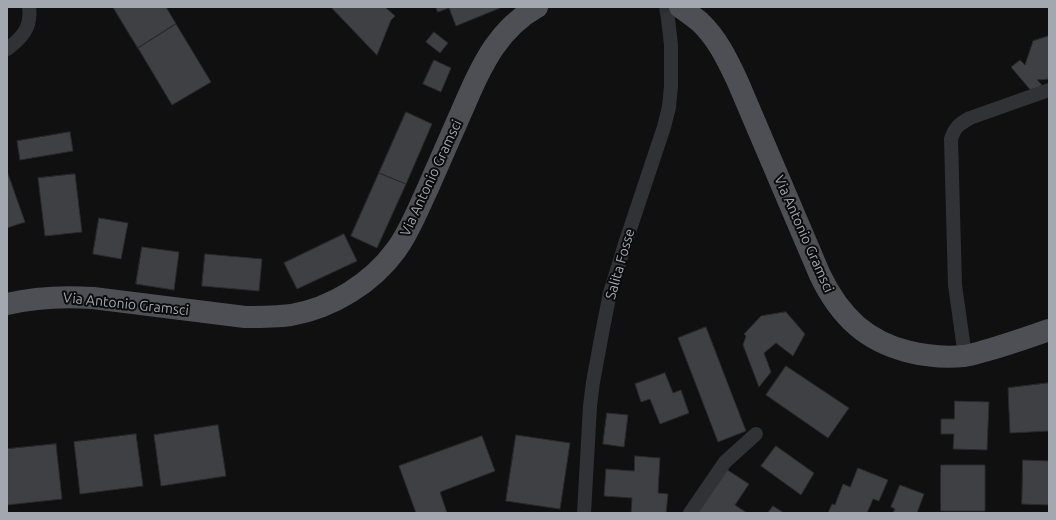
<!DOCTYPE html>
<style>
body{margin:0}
#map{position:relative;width:1056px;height:520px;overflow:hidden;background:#101011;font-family:Ubuntu,sans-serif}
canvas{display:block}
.frame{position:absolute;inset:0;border:8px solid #a3a7b0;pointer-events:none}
</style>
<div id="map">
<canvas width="1056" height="520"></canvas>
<div class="frame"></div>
</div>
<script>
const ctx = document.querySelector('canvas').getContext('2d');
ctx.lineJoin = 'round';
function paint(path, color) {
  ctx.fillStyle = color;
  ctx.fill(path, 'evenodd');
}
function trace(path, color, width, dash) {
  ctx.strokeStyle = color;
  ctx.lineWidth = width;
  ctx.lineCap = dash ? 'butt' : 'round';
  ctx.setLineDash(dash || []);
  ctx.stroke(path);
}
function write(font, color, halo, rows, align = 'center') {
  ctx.font = font + ' Ubuntu,sans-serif';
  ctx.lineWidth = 4;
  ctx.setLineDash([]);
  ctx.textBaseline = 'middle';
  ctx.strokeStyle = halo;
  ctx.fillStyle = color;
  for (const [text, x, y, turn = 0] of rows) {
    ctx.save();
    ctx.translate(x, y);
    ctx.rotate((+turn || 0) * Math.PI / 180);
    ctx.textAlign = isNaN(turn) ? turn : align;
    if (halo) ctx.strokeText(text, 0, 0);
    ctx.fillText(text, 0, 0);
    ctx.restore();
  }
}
const building = new Path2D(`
 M 113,7 L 166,7 L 176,24 L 138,48 Z
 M 331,7 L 385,7 L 395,16 L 391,20 L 377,55 Z
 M 436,7 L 499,7 L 500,8 L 456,26 L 449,8 L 438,12 Z
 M 176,24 L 211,82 L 172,105 L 138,48 Z
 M 434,32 L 448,43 L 440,53 L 426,42 Z
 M 1049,36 L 1049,79 L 1037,80 L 1042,85 L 1033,93 L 1011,67 L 1020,60 L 1025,65 L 1033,41 Z
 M 434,60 L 451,68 L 441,92 L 423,84 Z
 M 406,112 L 432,124 L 406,184 L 379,173 Z
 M 70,132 L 73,151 L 20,160 L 17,141 Z
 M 7,171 L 25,222 L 7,228 Z
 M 379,173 L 406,184 L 377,248 L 351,236 Z
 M 75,174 L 82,232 L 45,236 L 38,178 Z
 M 99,218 L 128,223 L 121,259 L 93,254 Z
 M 344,234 L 357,261 L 297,289 L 284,263 Z
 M 142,247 L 179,252 L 174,290 L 136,284 Z
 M 205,254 L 262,259 L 259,291 L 202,286 Z
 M 786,312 L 805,334 L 793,356 L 776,343 L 764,353 L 771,372 L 759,387 L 743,345 L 746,336 L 744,334 L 761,316 Z
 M 706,327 L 746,431 L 718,442 L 678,338 Z
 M 786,366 L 849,408 L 828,438 L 766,395 Z
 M 665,373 L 673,393 L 681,390 L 689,413 L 660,424 L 650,399 L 641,402 L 635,384 Z
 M 1049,383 L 1049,431 L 1010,433 L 1008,388 Z
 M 955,401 L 989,402 L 987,450 L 953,449 L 954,434 L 941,434 L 941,419 L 954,419 Z
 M 607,413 L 628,415 L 624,447 L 603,444 Z
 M 218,425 L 226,476 L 161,486 L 154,435 Z
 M 136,434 L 143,486 L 80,494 L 74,442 Z
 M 516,435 L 570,443 L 560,509 L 506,501 Z
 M 482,436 L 495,471 L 440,492 L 447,513 L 416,513 L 399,466 Z
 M 56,444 L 62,499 L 7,505 L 7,449 Z
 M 776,446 L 814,473 L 801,495 L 761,466 Z
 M 635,456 L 660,458 L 658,493 L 668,494 L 666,513 L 631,513 L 632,498 L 604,496 L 606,469 L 634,471 Z
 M 1023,460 L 1049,461 L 1049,505 L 1022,504 Z
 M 941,465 L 985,465 L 985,511 L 941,511 Z
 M 858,468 L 888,480 L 879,501 L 873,499 L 867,513 L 828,513 L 832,504 L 835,505 L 843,484 L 850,487 Z
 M 726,469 L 749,484 L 735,505 L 747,513 L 699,513 L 698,512 Z
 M 900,485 L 924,494 L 917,513 L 893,513 L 895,509 L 891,507 Z
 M 773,506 L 784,513 L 768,513 Z`);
const streetTunnel = new Path2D(`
 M 666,7 L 668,19`);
const street = new Path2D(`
 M 7,49 C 22,38 32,27 29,7
 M 965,356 L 955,285 L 951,139 C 955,127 959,124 970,118 L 1049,90
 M 584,513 L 590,406 L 593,382 L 603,328 L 610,293 L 625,244 L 664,127 L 669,107 L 671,86 L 671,45 L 668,19
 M 690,513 L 725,462 L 756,434`);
const primary = new Path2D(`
 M 680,7 C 687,12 694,17 700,22 C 717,38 727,59 737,80 L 820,275 C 829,294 841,312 857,326 C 886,351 928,359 964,356 C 972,355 980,352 988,350 C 1009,344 1029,337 1049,330
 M 7,304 C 36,297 64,296 93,298 L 245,317 C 260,317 276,317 291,315 C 332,308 372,283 396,250 C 410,231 418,209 428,188 C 441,158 454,129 467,99 C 483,62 500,28 537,7`);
const streetNames = [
 ["Via Antonio Gramsci",431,178,-65],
 ["Via Antonio Gramsci",804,234,66],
 ["Salita Fosse",620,264,-74],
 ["Via Antonio Gramsci",126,304,6]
];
paint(building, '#3f4044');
trace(building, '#2a2a2d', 1);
trace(streetTunnel, '#2d2e31', 14, [14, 7]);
trace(street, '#313235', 14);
trace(primary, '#4e4f54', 22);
write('14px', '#a3a7b0', '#0b0b0c', streetNames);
</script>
